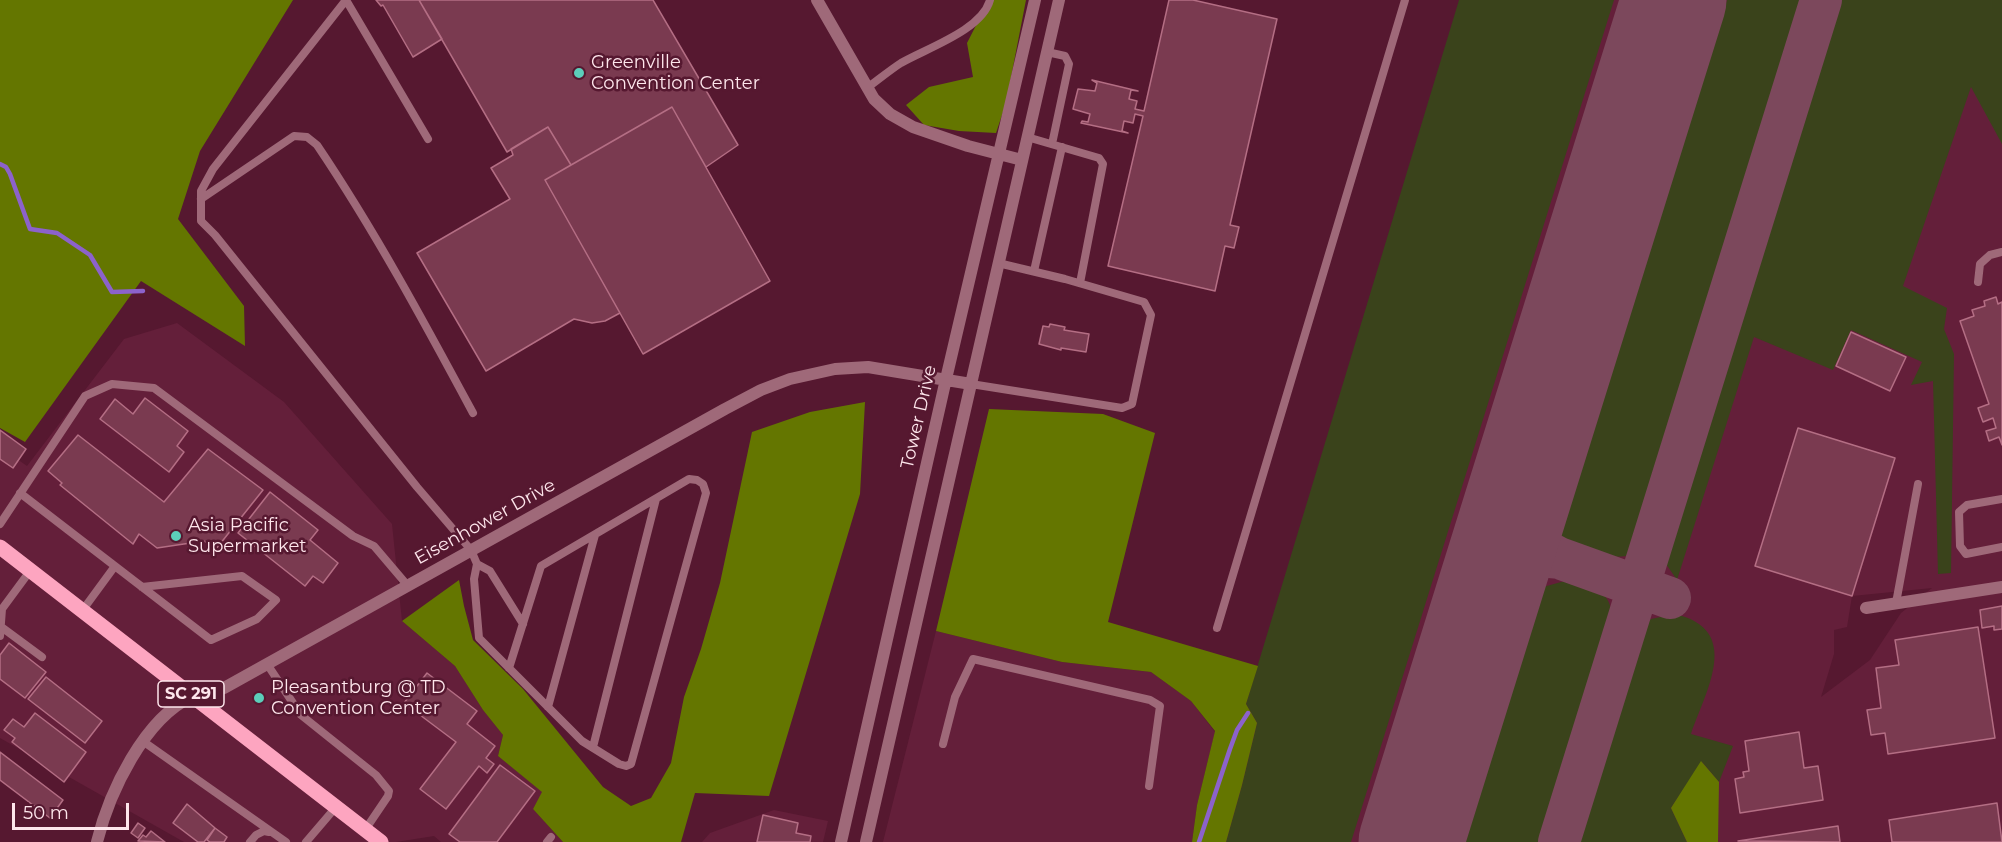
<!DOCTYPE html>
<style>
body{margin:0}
#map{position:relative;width:2002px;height:842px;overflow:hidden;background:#561830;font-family:Montserrat,sans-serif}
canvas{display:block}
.scale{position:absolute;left:12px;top:803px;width:117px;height:27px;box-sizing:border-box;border:3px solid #fee6ec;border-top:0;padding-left:8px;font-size:18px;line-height:21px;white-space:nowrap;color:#fee6ec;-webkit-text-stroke:4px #561830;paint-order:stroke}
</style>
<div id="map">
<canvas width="2002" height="842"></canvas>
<div class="scale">50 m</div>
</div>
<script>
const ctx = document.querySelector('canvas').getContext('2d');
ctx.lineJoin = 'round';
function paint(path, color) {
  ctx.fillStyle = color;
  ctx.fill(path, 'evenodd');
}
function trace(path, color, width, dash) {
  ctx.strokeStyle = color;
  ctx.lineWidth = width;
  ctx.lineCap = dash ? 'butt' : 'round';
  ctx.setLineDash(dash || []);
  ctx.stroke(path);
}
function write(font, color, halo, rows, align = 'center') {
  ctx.font = font + ' Montserrat,sans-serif';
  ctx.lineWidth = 5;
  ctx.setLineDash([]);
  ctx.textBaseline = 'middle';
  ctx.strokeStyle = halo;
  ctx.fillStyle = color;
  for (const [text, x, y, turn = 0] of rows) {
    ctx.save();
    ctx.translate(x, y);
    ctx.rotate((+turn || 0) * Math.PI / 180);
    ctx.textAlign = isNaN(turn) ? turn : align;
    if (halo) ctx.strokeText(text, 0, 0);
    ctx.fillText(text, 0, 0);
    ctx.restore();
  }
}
const built = new Path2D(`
 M 1470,0 L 2002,0 L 2002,842 L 1718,842 L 1718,802 L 1706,842 L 1210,842 ZM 1932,588 L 1901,613 L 1870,660 L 1821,697 L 1834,654 L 1834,630 L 1847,627 L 1852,596 Z
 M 177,323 L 284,402 L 392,524 L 402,621 L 455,666 L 483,710 L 503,735 L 498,756 L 543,792 L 533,809 L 563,842 L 441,842 L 434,836 L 396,842 L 184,842 L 0,738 L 0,447 L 27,466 L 124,339 Z
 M 936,631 L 1062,662 L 1151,672 L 1191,701 L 1215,732 L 1197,805 L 1192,842 L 883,842 Z
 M 774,810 L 828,821 L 823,842 L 702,842 L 710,833 Z`);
const green = new Path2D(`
 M 1459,0 L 1614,0 L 1351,842 L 1226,842 L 1242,785 L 1257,723 L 1246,704 Z
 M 1727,0 L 1805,0 L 1640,534 L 1626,556 C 1592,559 1586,556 1559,535 Z
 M 1839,0 L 2002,0 L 2002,144 L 1971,87 L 1903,286 L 1947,308 L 1944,329 L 1954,354 L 1951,573 L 1938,574 L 1933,381 L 1911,385 L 1922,362 L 1851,330 L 1833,370 L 1754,337 L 1677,580 L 1666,564 Z
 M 1572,579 C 1588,584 1611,592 1611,612 C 1611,619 1609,626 1609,632 L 1543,842 L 1464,842 L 1543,587 Z
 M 1675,614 C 1743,630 1706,690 1691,734 L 1733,746 L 1719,782 L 1702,762 L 1671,808 L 1687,842 L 1572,842 L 1639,630 L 1651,619 Z`);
const forest = new Path2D(`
 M 0,0 L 293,0 L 200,151 L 178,219 L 244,306 L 245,346 L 141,281 L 25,442 L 0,428 Z
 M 989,0 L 1026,0 L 1006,103 L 996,133 L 959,131 L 924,125 L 906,105 L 929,87 L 973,77 L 967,43 Z
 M 865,402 L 860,494 L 769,796 L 695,793 L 681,842 L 563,842 L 533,809 L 542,792 L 498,756 L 503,735 L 483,710 L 455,666 L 402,621 L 459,580 L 464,606 L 473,640 L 523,689 L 603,787 L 631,806 L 651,798 L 671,763 L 684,697 L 701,649 L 720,583 L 752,432 L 810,412 Z
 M 989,409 L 1103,414 L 1155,433 L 1108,622 L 1258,666 L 1246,704 L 1257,723 L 1242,785 L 1226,842 L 1192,842 L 1197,805 L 1215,731 L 1191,701 L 1151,672 L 1062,662 L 936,631 Z
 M 1701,761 L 1719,782 L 1718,842 L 1687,842 L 1671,808 Z`);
const stream = new Path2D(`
 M 0,164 L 6,167 L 10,174 L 30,229 L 57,233 L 90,255 L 112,292 L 143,291
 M 1199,842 L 1230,749 L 1237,730 L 1248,713`);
const taxiway = new Path2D(`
 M 1659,49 L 1672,0
 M 1521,491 L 1519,513 L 1521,525 L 1525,534 L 1540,548 L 1559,558 L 1670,598
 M 1490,588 C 1509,558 1525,554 1559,558
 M 1559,842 L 1821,0`);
const runway = new Path2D(`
 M 1411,842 L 1674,0`);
const building = new Path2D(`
 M 376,0 L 419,0 L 442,39 L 413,57 L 383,5 L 381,6 Z
 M 419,0 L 653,0 L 738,145 L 706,167 L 672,107 L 571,165 L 548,127 L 507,152 Z
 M 1169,0 L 1193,0 L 1277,19 L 1230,225 L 1239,227 L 1234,248 L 1225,246 L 1215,291 L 1108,266 L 1143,116 L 1135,114 L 1133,123 L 1124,121 L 1122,131 L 1128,133 L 1081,123 L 1082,121 L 1088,122 L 1090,114 L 1073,109 L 1078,89 L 1095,91 L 1097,83 L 1092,80 L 1138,91 L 1131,90 L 1129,99 L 1137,101 L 1135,109 L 1144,111 Z
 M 672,107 L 770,281 L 643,354 L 545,180 Z
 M 548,127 L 571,165 L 545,180 L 620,313 L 605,321 L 592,323 L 574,319 L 486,371 L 417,253 L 510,199 L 491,168 L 513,155 L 511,149 Z
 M 1996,297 L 1998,304 L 2002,302 L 2002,445 L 1999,437 L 1989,441 L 1986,431 L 1996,428 L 1993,418 L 1983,422 L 1978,408 L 1989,404 L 1960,321 L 1974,316 L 1972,310 L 1985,306 L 1984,301 Z
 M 1050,324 L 1065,327 L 1064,330 L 1089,334 L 1086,352 L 1061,348 L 1061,350 L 1039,344 L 1043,326 L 1049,327 Z
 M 1851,332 L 1906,357 L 1890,391 L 1836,366 Z
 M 145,398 L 188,431 L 177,446 L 184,452 L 169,472 L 100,419 L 115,399 L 133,414 Z
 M 1798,428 L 1895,458 L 1852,596 L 1755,566 Z
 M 0,430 L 26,449 L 13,468 L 0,459 Z
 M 78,435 L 164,502 L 208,449 L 263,490 L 216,549 L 204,541 L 157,548 L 139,534 L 133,544 L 60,485 L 62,483 L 48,471 Z
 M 270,492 L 318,530 L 310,540 L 338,563 L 323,583 L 313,576 L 305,586 L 238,533 Z
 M 2002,606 L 2002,629 L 1994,630 L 1994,626 L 1982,628 L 1980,610 Z
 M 1978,627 L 1995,738 L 1888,754 L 1885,733 L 1871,735 L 1867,710 L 1881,708 L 1876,668 L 1899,665 L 1895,640 Z
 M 9,643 L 46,672 L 25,698 L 0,679 L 0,655 Z
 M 427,673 L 477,711 L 467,724 L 495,746 L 486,758 L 494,764 L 487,773 L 479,766 L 446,809 L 420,789 L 456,742 L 404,703 Z
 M 46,677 L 102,721 L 85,743 L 28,699 Z
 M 35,713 L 86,752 L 64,782 L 12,742 L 15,738 L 4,730 L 13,719 L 24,727 Z
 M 1799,732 L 1804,768 L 1818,766 L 1823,800 L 1740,813 L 1735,779 L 1744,777 L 1743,772 L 1749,771 L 1745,741 Z
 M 0,752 L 63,800 L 50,818 L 0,780 Z
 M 500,765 L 535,791 L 497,842 L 460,842 L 449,834 Z
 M 1997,803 L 2002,842 L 1892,842 L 1889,820 Z
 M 187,804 L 215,828 L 204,842 L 198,842 L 173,823 Z
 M 763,815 L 798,823 L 796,833 L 811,836 L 810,842 L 757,842 Z
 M 138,823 L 145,828 L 138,838 L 131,833 Z
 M 1838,826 L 1840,842 L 1738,841 Z
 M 215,828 L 227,837 L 224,842 L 210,842 L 207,840 Z
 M 151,831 L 165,842 L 138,841 L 143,835 L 146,837 Z`);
const service = new Path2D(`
 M 346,0 L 213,169 L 201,191 L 201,221 L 215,235 L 417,487 L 471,550 L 477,564 L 474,579 L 479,638 L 582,741 L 619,764 L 626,766 L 631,764 L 706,493 L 703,484 L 697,480 L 689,479 L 541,566 L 509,668
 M 346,0 L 428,139
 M 1047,52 L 1065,56 L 1069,64 L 1052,144
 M 867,88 C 878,80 890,70 901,63 C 927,48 982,30 990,0
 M 1027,137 L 1099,158 L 1103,164 L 1080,283
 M 201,199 L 294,136 L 307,137 L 317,145 C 375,231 424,322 473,413
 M 1034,271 L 1062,147
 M 1978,282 L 1980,264 L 1990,255 L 2002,252
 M 971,384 L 1122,408 L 1132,404 L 1151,315 L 1144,302 L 1065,279 L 998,263
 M 20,493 L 211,640 L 257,619 L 276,600 L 242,576 L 142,587
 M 2002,499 L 1967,505 L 1959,512 L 1960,546 L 1966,554 L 2002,547
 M 0,524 L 85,396 L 112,384 L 154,388 L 353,536 L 374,546 L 408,586
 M 477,564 L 490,571 L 523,624
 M 1896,603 L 1918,484
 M 82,611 L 115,566
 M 0,626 L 42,657
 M 1217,628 L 1405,0
 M 0,636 L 2,609 L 30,571
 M 267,664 L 301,715 L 376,775 L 389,791 L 388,796 L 365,830
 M 548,707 L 595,535
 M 144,742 L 286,842
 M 943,744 L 955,697 L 973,659 L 1150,700 L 1160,706 L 1149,786
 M 593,747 L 656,499
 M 250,842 L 256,835 L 264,831 L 269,832
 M 306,842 L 336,807
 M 547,842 L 551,837`);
const minor = new Path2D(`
 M 817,0 L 874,99 L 890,114 L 913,127 L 968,146 L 1022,160
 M 1866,608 L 2002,587
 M 97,842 C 109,793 144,718 193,696 C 203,692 214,691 224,688 L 725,409 L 761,390 L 790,379 L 835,369 L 868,367 L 971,384
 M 841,842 L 946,379 L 1035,0
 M 866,842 L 1059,0`);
const primary = new Path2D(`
 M 0,547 L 381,842`);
const markers = [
 [579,73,6,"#5cceba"],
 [176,536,6,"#5cceba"],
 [259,698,6,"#5cceba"]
];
const shields = [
 [191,694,66]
];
const shieldNames = [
 ["SC 291",191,694]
];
const poiNames = [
 ["Greenville",591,63],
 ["Convention Center",591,84],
 ["Asia Pacific",188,526],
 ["Supermarket",188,547],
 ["Pleasantburg @ TD",271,688],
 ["Convention Center",271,709]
];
const streetNames = [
 ["Tower Drive",919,417,-77],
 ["Eisenhower Drive",485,522,-29]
];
paint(built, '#641f3a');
paint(green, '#3a431b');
paint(forest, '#647600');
trace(stream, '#8c62cb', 4.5);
trace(taxiway, '#7c485c', 42);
trace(runway, '#7c485c', 105);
paint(building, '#7a3a50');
trace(building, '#b46e84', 1.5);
trace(service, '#9f6979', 8);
trace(minor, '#9f6979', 12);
trace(primary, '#fda5c0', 15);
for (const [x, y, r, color] of markers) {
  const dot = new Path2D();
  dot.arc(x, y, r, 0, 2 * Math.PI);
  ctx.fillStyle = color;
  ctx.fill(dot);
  trace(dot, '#561830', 2);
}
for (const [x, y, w] of shields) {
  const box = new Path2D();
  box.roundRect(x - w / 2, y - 13, w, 26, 4.5);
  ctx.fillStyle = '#561830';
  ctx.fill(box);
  trace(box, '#fee6ec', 1.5);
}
write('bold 16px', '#fee6ec', null, shieldNames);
write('18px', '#fee6ec', '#561830', poiNames, 'left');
write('18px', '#fee6ec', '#561830', streetNames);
</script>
